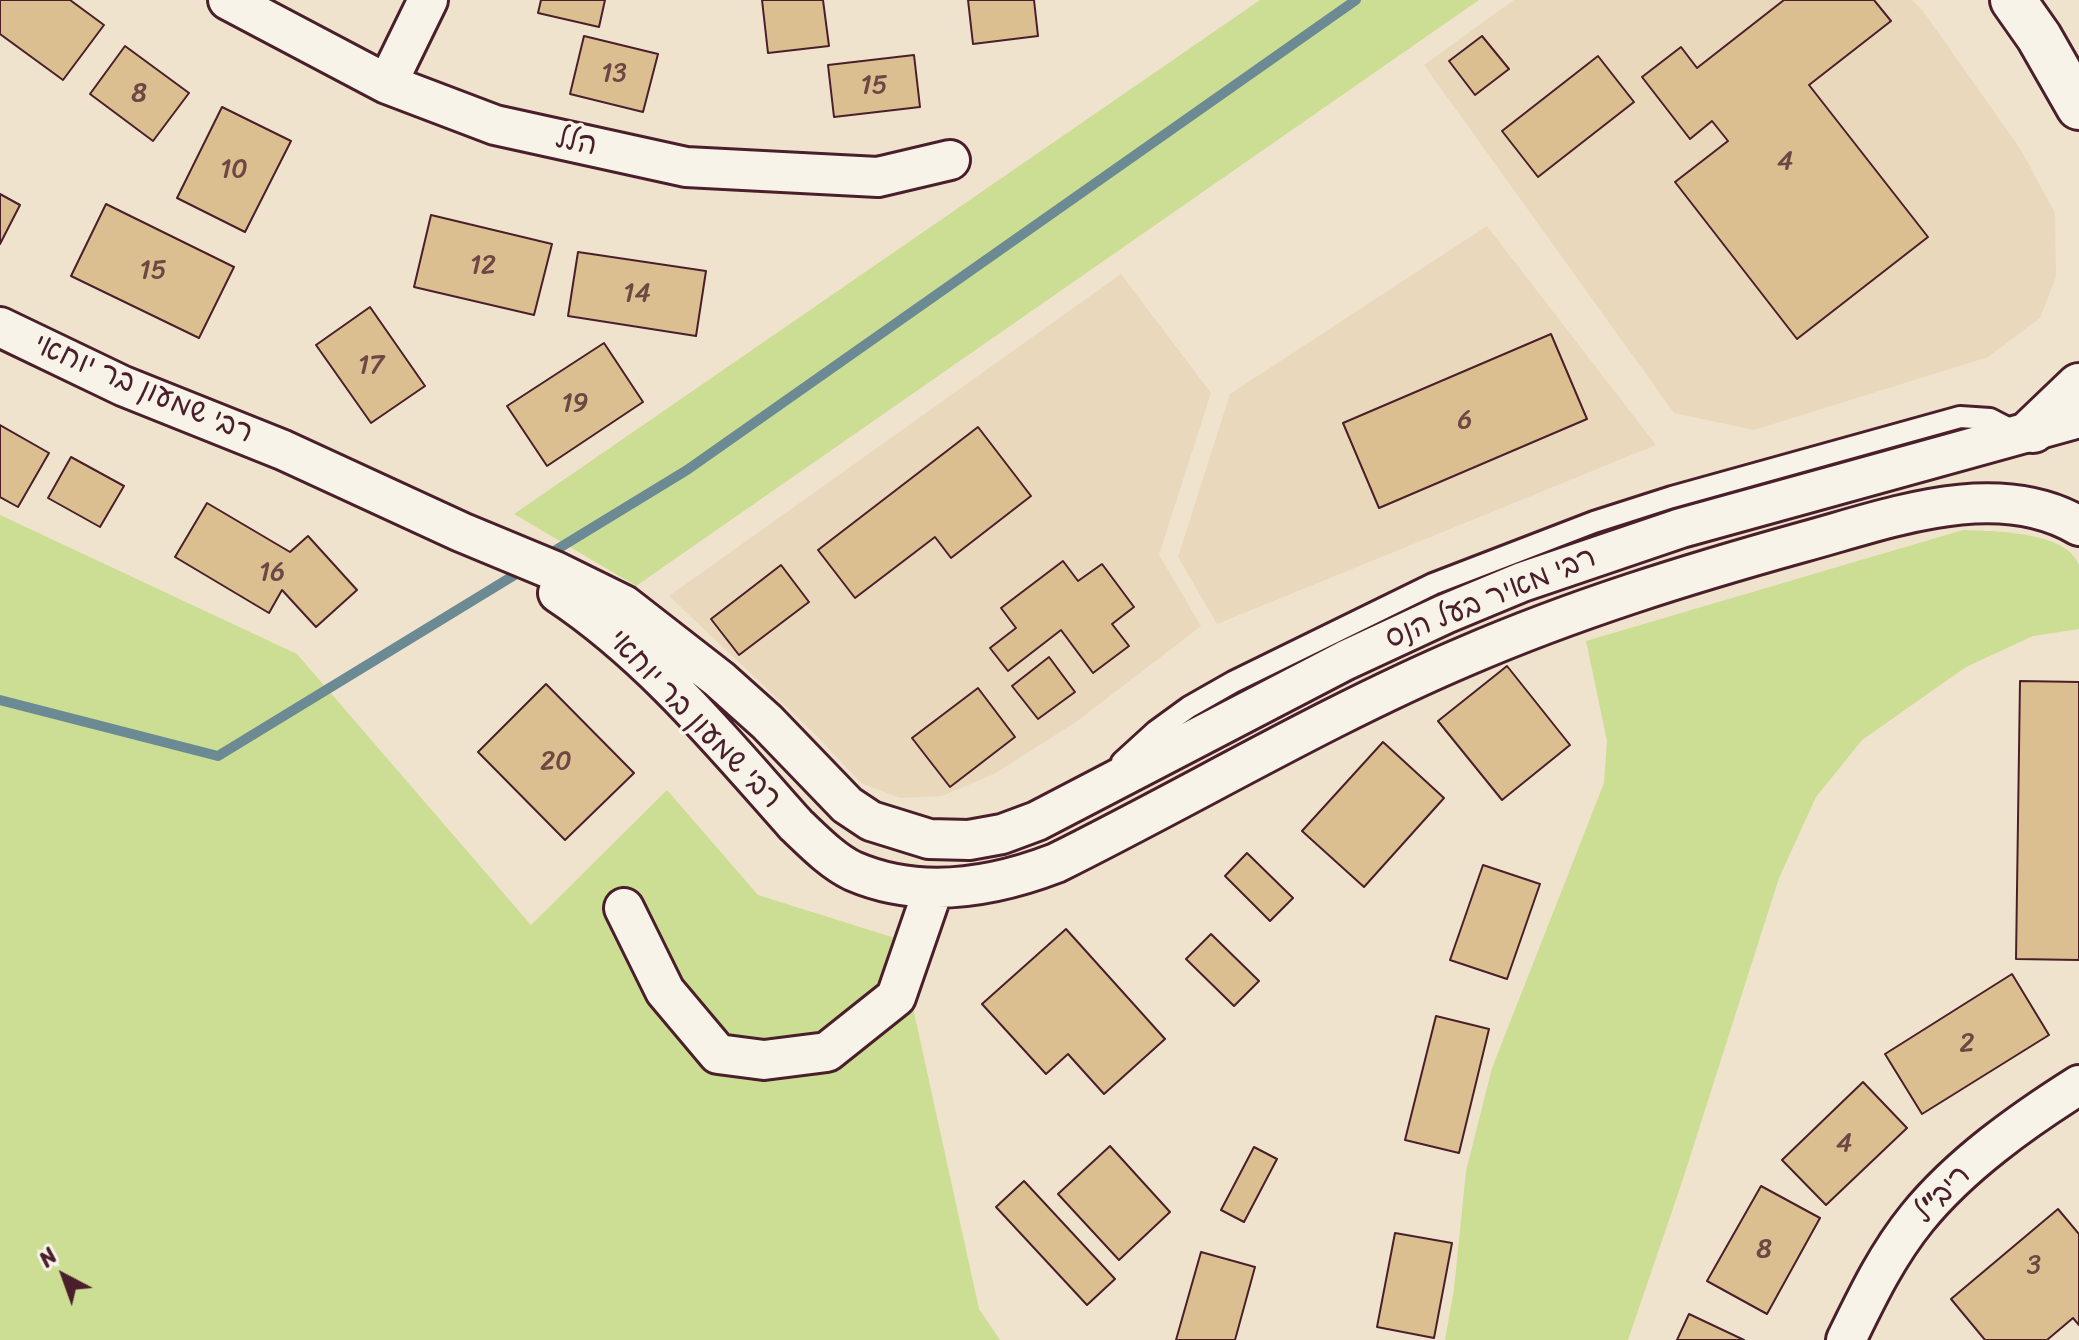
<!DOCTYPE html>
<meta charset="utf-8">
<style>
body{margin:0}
#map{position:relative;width:2079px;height:1340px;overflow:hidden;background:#efe3ce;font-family:Sriracha,sans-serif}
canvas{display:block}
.north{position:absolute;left:24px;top:1236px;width:80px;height:80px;-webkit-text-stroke:6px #f7f3e8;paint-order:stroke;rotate:319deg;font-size:22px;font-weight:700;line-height:32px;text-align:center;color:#4a1f2b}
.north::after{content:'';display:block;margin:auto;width:28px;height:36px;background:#4a1f2b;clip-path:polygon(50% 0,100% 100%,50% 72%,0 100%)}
</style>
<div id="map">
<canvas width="2079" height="1340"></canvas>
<div class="north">N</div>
</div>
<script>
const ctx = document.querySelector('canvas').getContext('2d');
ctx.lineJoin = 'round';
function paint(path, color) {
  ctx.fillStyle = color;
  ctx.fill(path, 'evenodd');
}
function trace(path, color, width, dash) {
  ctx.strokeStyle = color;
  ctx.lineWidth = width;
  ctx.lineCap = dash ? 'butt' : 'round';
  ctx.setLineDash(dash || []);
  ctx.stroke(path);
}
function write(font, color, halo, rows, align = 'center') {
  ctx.font = font + ' Sriracha,"Playpen Sans Hebrew",sans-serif';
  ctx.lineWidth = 7;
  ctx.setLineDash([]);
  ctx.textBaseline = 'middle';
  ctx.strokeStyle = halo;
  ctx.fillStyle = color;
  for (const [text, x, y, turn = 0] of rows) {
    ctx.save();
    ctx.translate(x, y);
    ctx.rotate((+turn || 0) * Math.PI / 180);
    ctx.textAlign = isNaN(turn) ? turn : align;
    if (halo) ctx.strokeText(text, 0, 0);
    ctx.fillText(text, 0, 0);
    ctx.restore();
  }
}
const built = new Path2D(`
 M 1514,0 L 1912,0 L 1923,11 L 2021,150 L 2055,213 L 2056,277 L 2040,318 L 1988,357 L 1754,430 L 1674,413 L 1424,65 Z
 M 1487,226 L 1656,445 L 1217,624 L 1178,557 L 1230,394 Z
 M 1121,274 L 1211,393 L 1159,555 L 1201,626 L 1076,722 L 994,774 L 942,796 L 900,798 L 861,783 L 816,735 L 669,596 Z`);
const green = new Path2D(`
 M 1260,0 L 1479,0 L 636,586 L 514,514 Z
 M 0,515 L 297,654 L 531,925 L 667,790 L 758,895 L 898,939 L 979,1309 L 1000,1340 L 0,1340 Z
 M 1963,530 C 1992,531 2067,531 2079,565 C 2079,576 2079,615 2079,629 L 2033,636 L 1966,667 L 1862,740 L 1816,797 L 1779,878 L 1682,1182 L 1628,1340 L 1445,1340 L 1454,1289 L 1466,1171 L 1492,1068 L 1604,783 L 1607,741 L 1586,641 Z`);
const stream = new Path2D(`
 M 546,556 L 687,470 L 1356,0
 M 0,700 L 218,756 L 526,568`);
const building = new Path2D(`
 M 0,0 L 70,0 L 104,25 L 63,80 L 0,34 Z
 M 541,0 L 605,0 L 599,27 L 538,13 Z
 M 762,0 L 823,0 L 829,46 L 768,53 Z
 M 968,0 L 1034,0 L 1038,36 L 973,44 Z
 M 1784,0 L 1874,0 L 1891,21 L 1809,85 L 1928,237 L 1797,339 L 1675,182 L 1728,141 L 1712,121 L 1690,139 L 1642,77 L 1681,47 L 1697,68 Z
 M 584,36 L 658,54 L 643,112 L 570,94 Z
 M 1482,36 L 1509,69 L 1475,95 L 1449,61 Z
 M 125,46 L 189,93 L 153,141 L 90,94 Z
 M 914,55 L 920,107 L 834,117 L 828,65 Z
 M 1598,56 L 1634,102 L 1538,177 L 1502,131 Z
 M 222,107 L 291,141 L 245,232 L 177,198 Z
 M 0,194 L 20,205 L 0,244 Z
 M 106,204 L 234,267 L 199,338 L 71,276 Z
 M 431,215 L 552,244 L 534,315 L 414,287 Z
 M 578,252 L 706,271 L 696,336 L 568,316 Z
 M 370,307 L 425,386 L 371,423 L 316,345 Z
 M 1551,334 L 1587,419 L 1379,508 L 1343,423 Z
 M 604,343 L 643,402 L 547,466 L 507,406 Z
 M 0,425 L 49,453 L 18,507 L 0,497 Z
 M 978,427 L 1031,496 L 951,558 L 935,537 L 855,598 L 818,550 Z
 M 71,457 L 124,486 L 100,527 L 48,498 Z
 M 207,503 L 290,552 L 308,536 L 357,590 L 316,627 L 282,590 L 269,613 L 175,557 Z
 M 1063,561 L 1078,581 L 1102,564 L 1134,607 L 1112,624 L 1129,646 L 1093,673 L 1061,630 L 1008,671 L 990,648 L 1016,628 L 1001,608 Z
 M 781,565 L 809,602 L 739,655 L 711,619 Z
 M 1049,657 L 1075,692 L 1038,719 L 1012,686 Z
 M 1507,666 L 1570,745 L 1502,800 L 1438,721 Z
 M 2020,681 L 2079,682 L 2079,960 L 2016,959 Z
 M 546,684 L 634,773 L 565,840 L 478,752 Z
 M 978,688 L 1015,737 L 950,787 L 912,738 Z
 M 1383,742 L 1444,798 L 1364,887 L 1302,831 Z
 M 1247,853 L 1293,898 L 1270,921 L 1225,876 Z
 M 1483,865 L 1540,884 L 1507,979 L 1450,960 Z
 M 1066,929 L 1165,1039 L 1104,1094 L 1068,1054 L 1046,1074 L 982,1004 Z
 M 1211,934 L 1259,981 L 1234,1006 L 1186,959 Z
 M 2012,974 L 2049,1035 L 1922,1114 L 1885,1054 Z
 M 1436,1016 L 1489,1029 L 1459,1153 L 1405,1140 Z
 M 1863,1082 L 1907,1128 L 1826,1205 L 1782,1160 Z
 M 1110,1146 L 1170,1212 L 1119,1260 L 1058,1194 Z
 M 1254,1147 L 1277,1159 L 1244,1222 L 1221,1210 Z
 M 1024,1181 L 1115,1279 L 1087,1305 L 996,1207 Z
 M 1761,1186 L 1820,1218 L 1767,1314 L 1707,1281 Z
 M 2058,1209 L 2079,1234 L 2079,1325 L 2073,1318 L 2047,1340 L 1985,1340 L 1951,1299 Z
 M 1395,1233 L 1452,1243 L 1434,1338 L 1377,1327 Z
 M 1201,1252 L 1255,1267 L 1235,1340 L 1176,1340 Z
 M 1689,1314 L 1744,1340 L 1677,1340 Z`);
const service = new Path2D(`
 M 1122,762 L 1156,731 L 1189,707 L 1233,682 L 1433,584 L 1594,522 L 1672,497 L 1960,417 L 1990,419 L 2019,434`);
const minor = new Path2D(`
 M 228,0 L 387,84 L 495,125 L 686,167 L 878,177 L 950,160
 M 387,84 L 428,0
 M 0,327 L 123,386 L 283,450 L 461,532 L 555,571 L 624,605 L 719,679 L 767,722 L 847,805 L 871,821 L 929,839 L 969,840 L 1002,834 L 1037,821 L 1346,660 L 1445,614 L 1522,582 L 1681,528 L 2079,418
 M 558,593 C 651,655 722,742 796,825 C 813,841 832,861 853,871 C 920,900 991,888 1056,863 C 1193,795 1325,716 1466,656 C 1575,609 1688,574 1803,542 C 1888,519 1996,477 2079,526
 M 624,908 L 665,991 L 718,1054 L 764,1060 L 827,1052 L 896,997 L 933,890
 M 1846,1340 C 1867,1297 1887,1255 1917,1218 C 1960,1165 2022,1121 2079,1085`);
const secondary = new Path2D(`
 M 2013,0 L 2039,37 L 2079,107
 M 2033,430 L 2079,386`);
const numberNames = [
 ["13",614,74],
 ["15",874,86],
 ["8",139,94],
 ["4",1785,162],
 ["10",234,170],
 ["12",483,266],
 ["15",153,271],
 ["14",637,294],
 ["17",371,366],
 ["19",575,404],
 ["6",1465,421],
 ["16",272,573],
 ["20",556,762],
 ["2",1967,1044],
 ["4",1844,1144],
 ["8",1764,1250],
 ["3",2034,1266]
];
const streetNames = [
 ["הלל",576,143,12],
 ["רבי שמעון בר יוחאי",143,390,23],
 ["רבי מאיר בעל הנס",1491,599,-22],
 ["רבי שמעון בר יוחאי",694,720,46],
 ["ריב\"ל",1943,1195,-46]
];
paint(built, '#e9d8bb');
paint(green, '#ccde93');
trace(stream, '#6b8a94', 10);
paint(building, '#dbbf90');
trace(building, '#4a1f2b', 2);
trace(service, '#4a1f2b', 26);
trace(minor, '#4a1f2b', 44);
trace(secondary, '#4a1f2b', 50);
trace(service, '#f7f3e8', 20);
trace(minor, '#f7f3e8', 38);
trace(secondary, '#f7f3e8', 44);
write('26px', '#6e4744', null, numberNames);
write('30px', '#4a1f2b', '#f7f3e8', streetNames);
</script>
